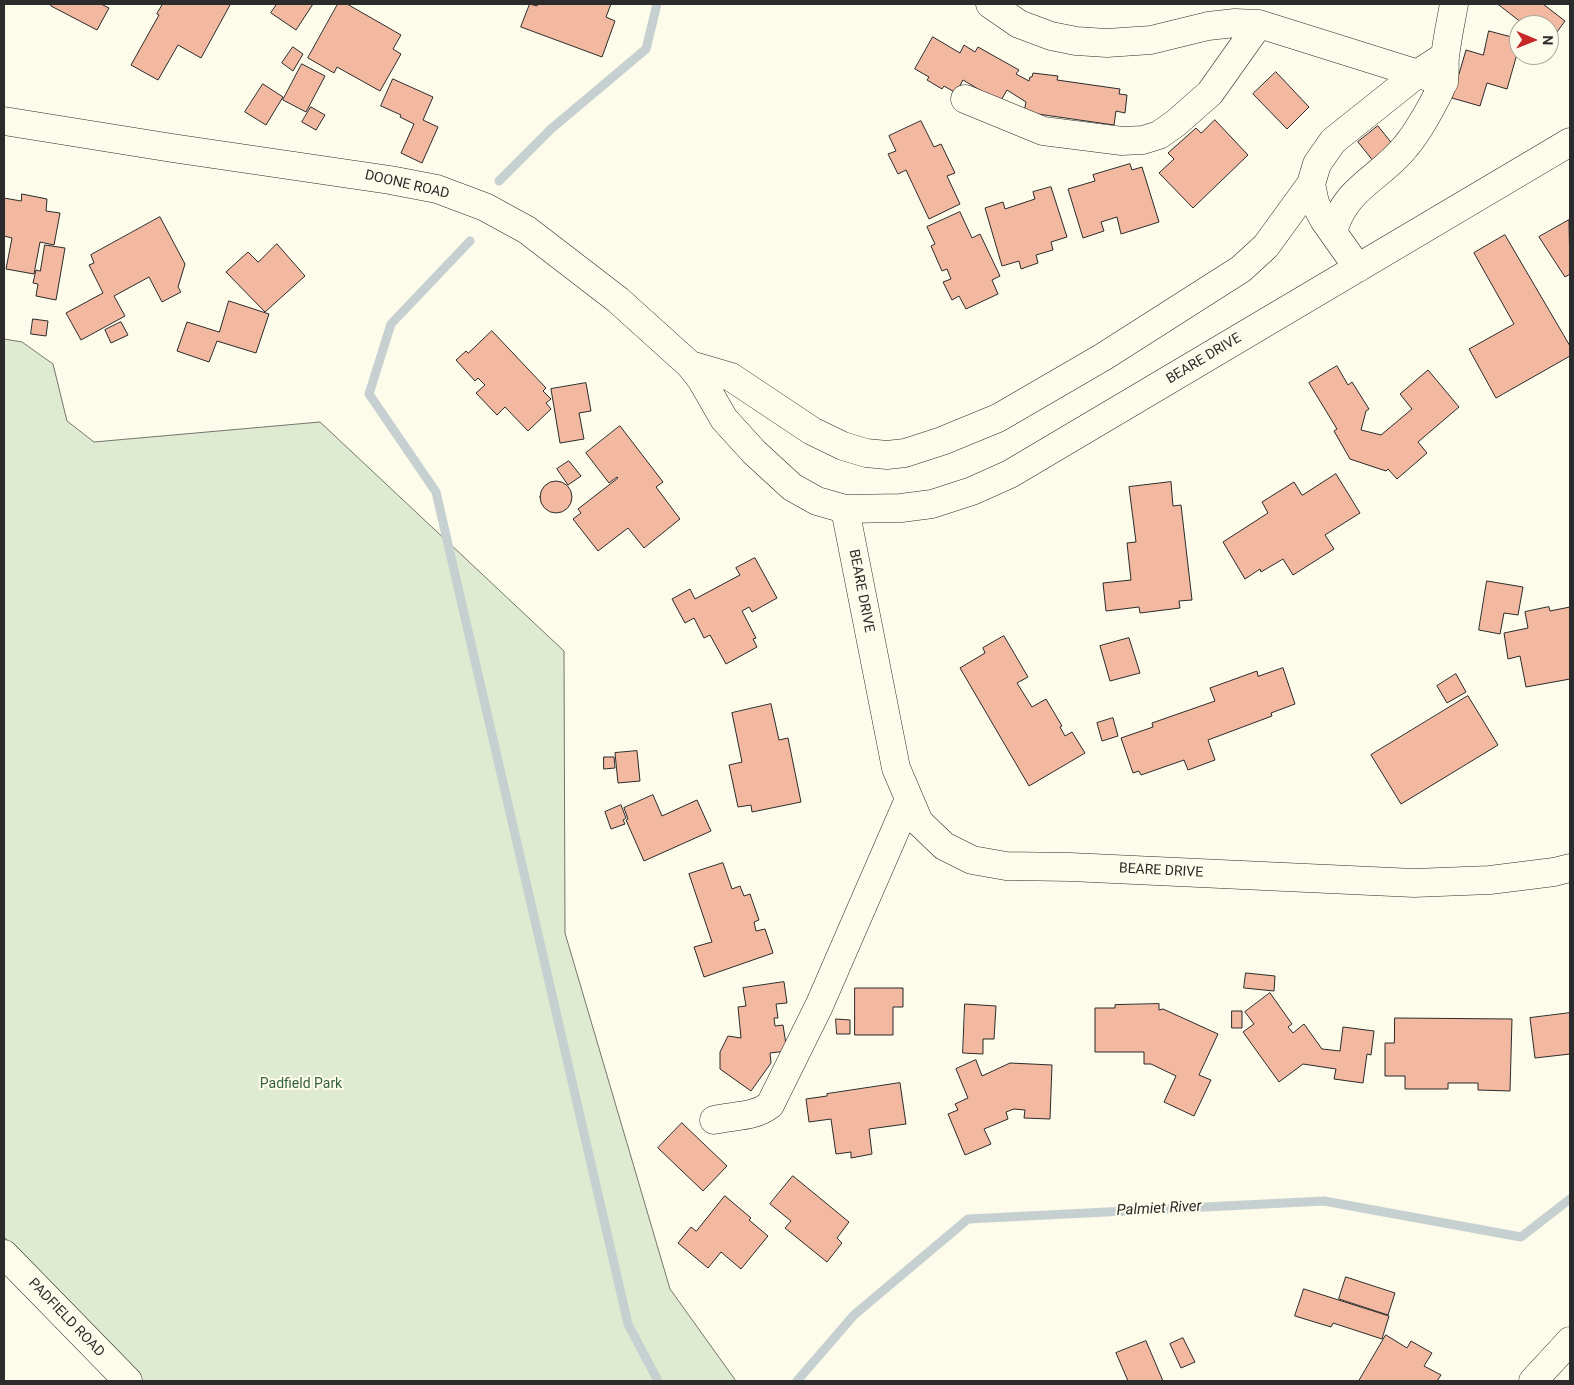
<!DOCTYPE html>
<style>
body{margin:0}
#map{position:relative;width:1574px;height:1385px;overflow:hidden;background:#fdfbea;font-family:Roboto,sans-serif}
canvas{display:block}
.frame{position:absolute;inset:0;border:5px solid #2b2b2b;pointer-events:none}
.north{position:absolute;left:1509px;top:15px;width:50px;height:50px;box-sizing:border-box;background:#fdfbea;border:1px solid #a9a89e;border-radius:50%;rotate:91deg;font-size:14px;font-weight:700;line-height:20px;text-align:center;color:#2b2b2b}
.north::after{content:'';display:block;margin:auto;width:18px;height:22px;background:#c62828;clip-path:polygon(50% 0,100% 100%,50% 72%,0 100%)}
</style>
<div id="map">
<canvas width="1574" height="1385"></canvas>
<div class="frame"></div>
<div class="north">N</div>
</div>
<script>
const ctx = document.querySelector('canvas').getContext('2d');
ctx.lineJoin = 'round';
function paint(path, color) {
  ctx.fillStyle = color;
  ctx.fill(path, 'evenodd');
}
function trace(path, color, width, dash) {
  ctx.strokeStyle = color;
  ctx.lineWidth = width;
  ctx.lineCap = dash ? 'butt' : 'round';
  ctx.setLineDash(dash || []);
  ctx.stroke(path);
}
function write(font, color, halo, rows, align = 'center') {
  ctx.font = font + ' Roboto,sans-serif';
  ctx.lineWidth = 4;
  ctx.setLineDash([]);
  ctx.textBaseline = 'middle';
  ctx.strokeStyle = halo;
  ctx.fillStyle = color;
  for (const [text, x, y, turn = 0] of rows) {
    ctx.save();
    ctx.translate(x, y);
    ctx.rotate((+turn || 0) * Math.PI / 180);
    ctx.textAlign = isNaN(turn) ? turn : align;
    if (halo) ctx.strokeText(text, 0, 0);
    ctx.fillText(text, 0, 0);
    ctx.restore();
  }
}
const green = new Path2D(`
 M 4,339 L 22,342 L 53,364 L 67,421 L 94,442 L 320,422 L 564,651 L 565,933 L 670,1289 L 736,1381 L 143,1381 L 4,1237 Z`);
const stream = new Path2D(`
 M 499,181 L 551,129 L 646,49 L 657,4
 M 470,241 L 391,324 L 369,394 L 436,492 L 628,1324 L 658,1381
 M 797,1381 L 854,1315 L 968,1219 L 1324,1201 L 1521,1237 L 1570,1199`);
const building = new Path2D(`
 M 52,4 L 101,4 L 109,8 L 97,30 L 51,6 Z
 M 163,4 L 228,4 L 230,5 L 201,58 L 178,45 L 158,80 L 131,65 L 159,15 L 157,14 Z
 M 277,4 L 313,4 L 296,30 L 271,13 Z
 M 338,4 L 347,4 L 401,35 L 393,49 L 401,54 L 380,91 L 337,67 L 334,73 L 308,58 Z
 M 530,4 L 537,6 L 538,4 L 611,4 L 606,17 L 615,21 L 602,57 L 521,27 Z
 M 1498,4 L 1543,4 L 1565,21 L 1549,43 L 1549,25 L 1525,25 Z
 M 1489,31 L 1519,39 L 1519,47 L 1507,89 L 1487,83 L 1480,106 L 1452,98 L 1466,50 L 1483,55 Z
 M 933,37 L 960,53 L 964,45 L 975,52 L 978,47 L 1019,70 L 1016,74 L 1029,81 L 1030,77 L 1032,77 L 1033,73 L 1058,76 L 1057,80 L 1120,89 L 1119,94 L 1127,95 L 1125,113 L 1116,111 L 1114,125 L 1024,112 L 1026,102 L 1007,90 L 1000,102 L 963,80 L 956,93 L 944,86 L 942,89 L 927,80 L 929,77 L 915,69 Z
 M 293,47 L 303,54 L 293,71 L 282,63 Z
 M 302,64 L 325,76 L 306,112 L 283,100 Z
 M 1276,72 L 1309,107 L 1287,129 L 1253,94 Z
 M 393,79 L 433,97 L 423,120 L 438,127 L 422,163 L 401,153 L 414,124 L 400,117 L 401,115 L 381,106 Z
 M 263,84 L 283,97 L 266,125 L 245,112 Z
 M 311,107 L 325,115 L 316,130 L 302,122 Z
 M 1215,120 L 1248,155 L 1193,208 L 1159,173 L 1174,159 L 1168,153 L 1196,128 L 1201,133 Z
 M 921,121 L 934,147 L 941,144 L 955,173 L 947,176 L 960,204 L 929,219 L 906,170 L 898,174 L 888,154 L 896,151 L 889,136 Z
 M 1378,126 L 1394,146 L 1374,162 L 1358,142 Z
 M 1130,164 L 1132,170 L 1142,167 L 1159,222 L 1121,234 L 1117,217 L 1101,222 L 1104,231 L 1083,238 L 1068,189 L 1095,181 L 1093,175 Z
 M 1051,187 L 1067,237 L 1051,242 L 1053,250 L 1036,255 L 1038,263 L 1021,269 L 1019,261 L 1002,266 L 985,208 L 1003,202 L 1005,209 L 1035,199 L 1033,192 Z
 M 22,194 L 47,199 L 46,211 L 60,213 L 54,245 L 40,242 L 34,274 L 6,269 L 12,238 L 4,236 L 4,198 L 21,201 Z
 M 960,212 L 972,238 L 980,234 L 1000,276 L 992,280 L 998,294 L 966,309 L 959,296 L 952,300 L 943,282 L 951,279 L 947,269 L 942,271 L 931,246 L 935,244 L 927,227 Z
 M 160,217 L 185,264 L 178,287 L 181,292 L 162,302 L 149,277 L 114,296 L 125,316 L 81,340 L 66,313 L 103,293 L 89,265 L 94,263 L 91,255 Z
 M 1569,220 L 1570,274 L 1565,277 L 1539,237 Z
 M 1505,235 L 1570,346 L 1570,356 L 1496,398 L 1469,349 L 1514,324 L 1474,253 Z
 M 277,244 L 305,276 L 265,312 L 226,272 L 248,252 L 258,262 Z
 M 45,245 L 65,248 L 56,300 L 36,296 L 38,284 L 33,283 L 36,270 L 40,271 Z
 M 229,301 L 269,314 L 256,353 L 217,341 L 209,362 L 177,351 L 187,322 L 219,332 Z
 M 33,319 L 48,321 L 46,336 L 31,334 Z
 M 121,322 L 128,335 L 111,343 L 105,330 Z
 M 492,331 L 546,388 L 543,391 L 551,399 L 546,403 L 551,409 L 528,431 L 505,407 L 497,415 L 476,393 L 485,385 L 478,378 L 475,381 L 456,360 L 466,351 L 468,353 Z
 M 1337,366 L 1348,385 L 1352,382 L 1369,409 L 1366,411 L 1361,430 L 1381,435 L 1412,409 L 1400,394 L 1428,370 L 1459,407 L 1418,442 L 1427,453 L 1397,479 L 1388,469 L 1386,471 L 1350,459 L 1334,431 L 1337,429 L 1309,383 Z
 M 586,383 L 591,411 L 579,413 L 584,439 L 560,443 L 551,389 Z
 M 620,426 L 663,482 L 656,487 L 680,519 L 644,548 L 628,528 L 598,551 L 573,519 L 581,513 L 578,509 L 618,478 L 617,477 L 609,483 L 586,453 Z
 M 569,461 L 581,476 L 568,485 L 557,469 Z
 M 1336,474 L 1360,513 L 1325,535 L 1334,549 L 1293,575 L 1283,559 L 1261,572 L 1260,569 L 1245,579 L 1223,542 L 1268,513 L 1262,502 L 1294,482 L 1302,495 Z
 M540 497a16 16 0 1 1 32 0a16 16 0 1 1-32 0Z
 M 1171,482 L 1173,506 L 1181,505 L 1192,600 L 1179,601 L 1180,608 L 1140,613 L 1139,607 L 1106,611 L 1103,583 L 1131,580 L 1127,543 L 1136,542 L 1129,487 Z
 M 755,558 L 777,598 L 752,612 L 749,607 L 742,611 L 756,638 L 753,639 L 757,647 L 726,664 L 710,635 L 704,638 L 694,618 L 685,623 L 672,599 L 690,589 L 695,599 L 740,575 L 736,568 Z
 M 1487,581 L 1523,587 L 1518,615 L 1504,613 L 1500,634 L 1479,630 Z
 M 1549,607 L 1550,611 L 1570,607 L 1570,679 L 1526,687 L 1520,656 L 1508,659 L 1504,633 L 1528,628 L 1525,612 Z
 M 1004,636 L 1028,677 L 1017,683 L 1032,707 L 1046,699 L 1062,726 L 1060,727 L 1065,736 L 1072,732 L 1085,753 L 1029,786 L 960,668 L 985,653 L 983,648 Z
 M 1129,638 L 1140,673 L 1110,681 L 1100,646 Z
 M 1283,668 L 1295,704 L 1271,713 L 1272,716 L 1208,740 L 1215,760 L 1188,770 L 1184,760 L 1141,775 L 1139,771 L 1133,773 L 1121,738 L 1153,727 L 1152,723 L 1215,701 L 1210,688 L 1257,671 L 1258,676 Z
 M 1456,674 L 1466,692 L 1447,703 L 1437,686 Z
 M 1468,696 L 1498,745 L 1401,804 L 1371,755 Z
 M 771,704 L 779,740 L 788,738 L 801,802 L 752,812 L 751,805 L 738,807 L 729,765 L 742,762 L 732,713 Z
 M 1113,718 L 1118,736 L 1102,741 L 1097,723 Z
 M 637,751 L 640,781 L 618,783 L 615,753 Z
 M 604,757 L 614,757 L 615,768 L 604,769 Z
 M 653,795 L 662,816 L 697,800 L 711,831 L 644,861 L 626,820 L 628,819 L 624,808 Z
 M 621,805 L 626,818 L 623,820 L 625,824 L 611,829 L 605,812 Z
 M 723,863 L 732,889 L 740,886 L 744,896 L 750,894 L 759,920 L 754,922 L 756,931 L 765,929 L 773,953 L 704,977 L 694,947 L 712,942 L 689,874 Z
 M 1246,973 L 1275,976 L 1274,991 L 1244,988 Z
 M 784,982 L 787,1003 L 776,1004 L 778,1018 L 774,1018 L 775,1026 L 783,1025 L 787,1051 L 770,1053 L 771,1063 L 751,1091 L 720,1069 L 720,1052 L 728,1036 L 741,1038 L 738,1007 L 746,1006 L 743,988 Z
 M 855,988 L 903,988 L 903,1007 L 893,1007 L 893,1035 L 855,1035 Z
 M 1270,993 L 1292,1024 L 1288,1027 L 1293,1033 L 1304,1024 L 1322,1049 L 1340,1051 L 1343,1027 L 1374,1031 L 1371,1055 L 1367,1054 L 1363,1083 L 1334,1079 L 1336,1069 L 1303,1064 L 1279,1082 L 1243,1032 L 1254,1024 L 1245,1012 Z
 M 965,1004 L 996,1006 L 994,1039 L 983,1039 L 983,1054 L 963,1053 Z
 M 1159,1004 L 1159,1010 L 1163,1009 L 1218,1034 L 1199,1075 L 1211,1080 L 1194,1116 L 1164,1102 L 1176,1076 L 1151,1064 L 1144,1064 L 1144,1052 L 1095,1052 L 1095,1008 L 1115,1008 L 1115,1005 Z
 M 1232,1011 L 1242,1011 L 1242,1028 L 1232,1028 Z
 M 1570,1013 L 1570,1054 L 1535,1058 L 1530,1018 Z
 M 1395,1018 L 1512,1019 L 1510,1091 L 1478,1090 L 1478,1083 L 1448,1083 L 1448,1089 L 1405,1089 L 1405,1076 L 1385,1076 L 1385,1043 L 1394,1043 Z
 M 836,1019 L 850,1020 L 850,1034 L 837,1034 Z
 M 976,1060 L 982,1076 L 1010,1063 L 1052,1065 L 1050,1119 L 1024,1118 L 1025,1110 L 1014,1109 L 1006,1112 L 1008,1119 L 984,1129 L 991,1144 L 965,1155 L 948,1114 L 958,1110 L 955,1104 L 968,1098 L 956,1069 Z
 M 900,1083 L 906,1124 L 869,1129 L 872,1154 L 851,1158 L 851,1152 L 836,1154 L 831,1119 L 809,1122 L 806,1099 L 827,1096 L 827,1094 Z
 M 682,1123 L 727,1166 L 703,1191 L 658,1148 Z
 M 793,1176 L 849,1222 L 837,1238 L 842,1243 L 827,1262 L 785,1228 L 791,1221 L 770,1204 Z
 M 725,1196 L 751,1218 L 749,1220 L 768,1236 L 741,1269 L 721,1252 L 708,1268 L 678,1243 L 691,1227 L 696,1231 Z
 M 1346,1277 L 1395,1293 L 1388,1315 L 1339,1299 Z
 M 1304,1289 L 1389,1316 L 1382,1339 L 1333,1323 L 1331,1327 L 1295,1316 Z
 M 1386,1335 L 1407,1348 L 1411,1341 L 1432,1353 L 1424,1366 L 1441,1375 L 1437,1381 L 1359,1381 Z
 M 1183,1338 L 1195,1362 L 1181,1368 L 1170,1344 Z
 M 1146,1341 L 1163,1381 L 1128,1381 L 1116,1353 Z`);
const minor = new Path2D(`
 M 990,4 L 1019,24 L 1051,36 L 1076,41 L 1107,43 L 1151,40 L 1208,26 L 1235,23 L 1259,24 L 1444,82
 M 965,99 L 1043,131 L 1122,141 L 1143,140 L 1159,135 L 1176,123 L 1210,93 L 1259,24
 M 4,121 L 172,148 L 390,180 L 437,189 L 485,207 L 527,230 L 618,300 L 690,365 L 701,379 L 724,419 L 754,452 L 792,487 L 817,501 L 845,509 L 901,508 L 932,504 L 972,491 L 1010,474 L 1570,142
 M 1333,232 C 1345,187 1380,179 1406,146 C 1418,132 1436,100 1443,83 C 1446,76 1444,65 1445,57 C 1447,39 1451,21 1454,4
 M 1358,268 L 1324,220 L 1315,203 L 1311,184 L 1317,164 L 1333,141 L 1417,74 L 1445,56
 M 690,365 L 731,377 L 812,431 L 843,446 L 866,453 L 887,455 L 905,453 L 942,441 L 998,418 L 1103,357 L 1241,269 L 1266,246 L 1311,184
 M 845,509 L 896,768 L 919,822 L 944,846 L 972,860 L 1006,866 L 1070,867 L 1414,883 L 1490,880 L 1554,872 L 1570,868
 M 714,1120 C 734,1115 753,1118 770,1105 L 819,1006 L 909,799
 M 4,1254 L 128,1381
 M 1533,1381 L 1570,1341`);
const streetNames = [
 ["DOONE ROAD",407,185,13],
 ["BEARE DRIVE",1204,359,-31],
 ["BEARE DRIVE",861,591,79],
 ["BEARE DRIVE",1161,871,3],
 ["PADFIELD ROAD",66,1318,46]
];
const parkNames = [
 ["Padfield Park",301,1084]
];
const waterNames = [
 ["Palmiet River",1159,1209,-3]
];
paint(green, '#deebd1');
trace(green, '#74746e', 1);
trace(stream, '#c7d0d0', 9);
paint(building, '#f2b8a0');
trace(building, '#2b2b2b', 1);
trace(minor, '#2b2b2b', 29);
trace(minor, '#fdfbea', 28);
write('14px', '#2b2b2b', '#fdfbea', streetNames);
write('14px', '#34623c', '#fdfbea', parkNames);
write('italic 15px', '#2b2b2b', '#fdfbea', waterNames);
</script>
